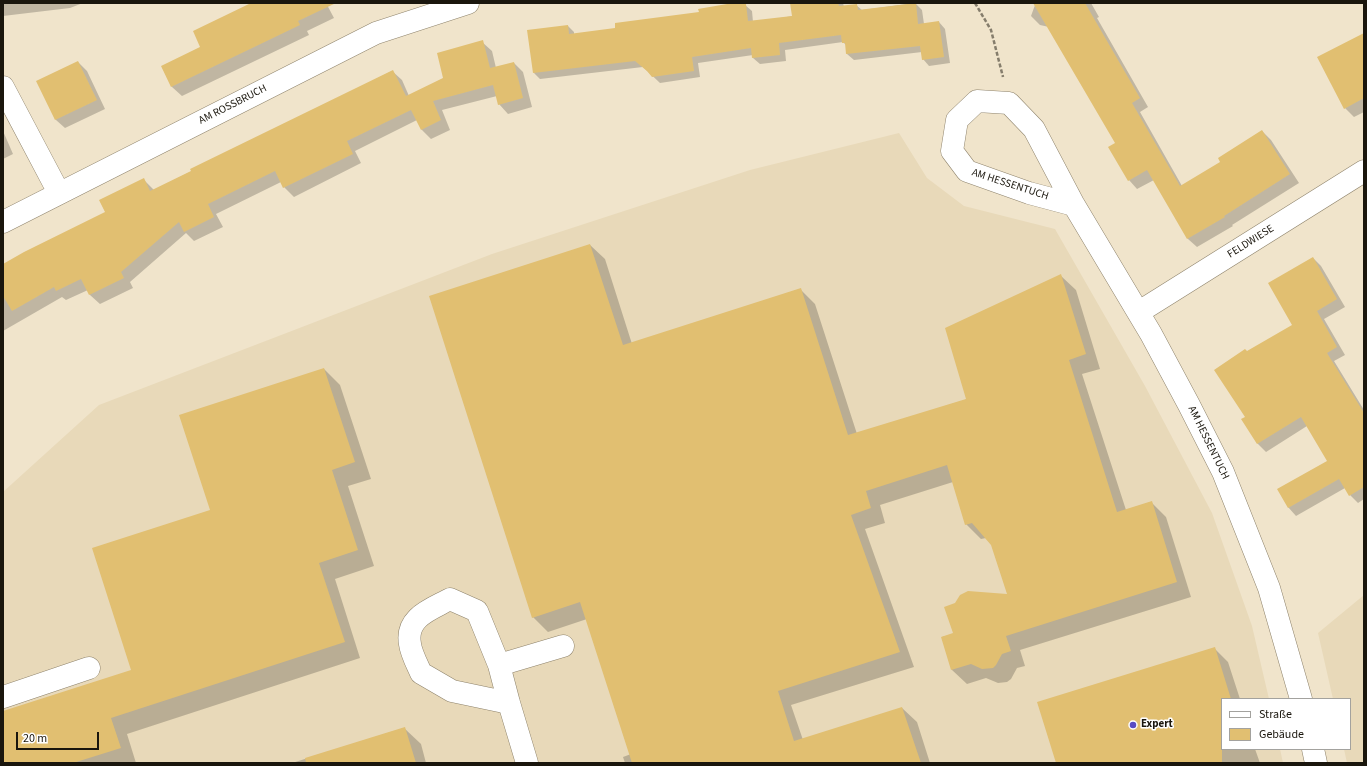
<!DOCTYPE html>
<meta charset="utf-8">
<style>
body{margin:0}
#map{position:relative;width:1367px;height:766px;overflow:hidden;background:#f0e4cb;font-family:"Source Sans 3",sans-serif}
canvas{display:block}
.frame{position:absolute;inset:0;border:4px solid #1a160d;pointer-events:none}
.legend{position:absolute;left:1221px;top:698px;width:130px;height:52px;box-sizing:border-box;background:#fff;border:1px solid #a3a29e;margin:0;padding:5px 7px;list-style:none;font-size:12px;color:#1a160d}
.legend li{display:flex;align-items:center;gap:8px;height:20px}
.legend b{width:20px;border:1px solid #a3a29e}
.scale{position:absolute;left:16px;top:732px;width:83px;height:18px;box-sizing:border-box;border:2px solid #1a160d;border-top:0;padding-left:5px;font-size:12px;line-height:14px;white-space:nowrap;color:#1a160d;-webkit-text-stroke:3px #fff;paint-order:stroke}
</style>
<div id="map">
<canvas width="1367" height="766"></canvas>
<div class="frame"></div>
<ul class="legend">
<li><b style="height:5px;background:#fff"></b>Straße</li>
<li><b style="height:11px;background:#e1bf71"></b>Gebäude</li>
</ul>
<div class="scale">20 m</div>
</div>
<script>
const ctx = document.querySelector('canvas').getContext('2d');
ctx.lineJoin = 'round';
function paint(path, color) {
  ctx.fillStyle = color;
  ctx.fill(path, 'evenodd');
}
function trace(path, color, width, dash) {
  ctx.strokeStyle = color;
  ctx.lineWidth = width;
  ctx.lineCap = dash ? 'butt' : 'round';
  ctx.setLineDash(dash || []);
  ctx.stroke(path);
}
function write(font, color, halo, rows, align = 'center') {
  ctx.font = font + ' "Source Sans 3",sans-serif';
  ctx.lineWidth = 3;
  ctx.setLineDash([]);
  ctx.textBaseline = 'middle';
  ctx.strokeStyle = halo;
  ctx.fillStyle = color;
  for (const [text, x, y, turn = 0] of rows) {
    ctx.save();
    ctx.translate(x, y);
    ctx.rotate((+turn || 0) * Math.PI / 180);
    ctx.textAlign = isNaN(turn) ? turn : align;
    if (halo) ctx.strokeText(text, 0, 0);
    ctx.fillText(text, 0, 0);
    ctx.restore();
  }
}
const built = new Path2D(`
 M 899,133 L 927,178 L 964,206 L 1055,229 L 1145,386 L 1212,513 L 1252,626 L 1269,699 L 1222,699 L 1222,749 L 1280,749 L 1283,763 L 3,763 L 3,492 L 99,405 L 492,254 L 750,170 Z
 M 1364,595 L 1364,763 L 1347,763 L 1344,749 L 1350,749 L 1350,699 L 1333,699 L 1318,633 Z`);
const shadow = new Path2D(`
 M 3,3 L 83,3 L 70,8 L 3,16 Z
 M 253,3 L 326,3 L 334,18 L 307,31 L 309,35 L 182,96 L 172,87 L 162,67 L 201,47 Z
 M 791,3 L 843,3 L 844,7 L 856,5 L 862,10 L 915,3 L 922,10 L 924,24 L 939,22 L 945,29 L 950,63 L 929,66 L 923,59 L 922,52 L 854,60 L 847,54 L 846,45 L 843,42 L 785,50 L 786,61 L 760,64 L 753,58 L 753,55 L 698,63 L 700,77 L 660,83 L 643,67 L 540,79 L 534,73 L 528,31 L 568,26 L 574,32 L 574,35 L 616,29 L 745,5 L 752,11 L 753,22 L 793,16 Z
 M 1034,3 L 1091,3 L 1099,17 L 1097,18 L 1148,107 L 1140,112 L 1182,186 L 1222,162 L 1262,131 L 1271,140 L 1299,183 L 1232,225 L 1233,226 L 1197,247 L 1188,239 L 1154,180 L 1137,189 L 1129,180 L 1116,143 L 1049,27 L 1040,25 L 1031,16 L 1035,5 Z
 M 1364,34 L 1364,112 L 1354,117 L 1345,108 Z
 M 482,42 L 492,51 L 496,68 L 514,63 L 523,72 L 532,107 L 508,114 L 499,104 L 497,96 L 442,110 L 450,130 L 431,139 L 422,130 L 417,120 L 355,151 L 361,163 L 294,197 L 284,187 L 281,182 L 216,214 L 223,227 L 194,241 L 186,233 L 130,282 L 133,288 L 100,304 L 90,295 L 88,290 L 66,300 L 62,297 L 3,331 L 3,265 L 106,213 L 143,179 L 154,190 L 392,71 L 402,80 L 409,96 L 444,78 Z
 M 78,62 L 87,71 L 105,109 L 65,128 L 56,120 L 38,82 Z
 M 3,131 L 13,154 L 3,159 Z
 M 590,245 L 605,259 L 632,344 L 800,289 L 815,304 L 857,434 L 968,399 L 1061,276 L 1076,290 L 1100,369 L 1082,374 L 1126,510 L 1151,502 L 1166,517 L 1191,597 L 1020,650 L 1025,666 L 1017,668 L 1011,679 L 1007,682 L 998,683 L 986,678 L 967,684 L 952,670 L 942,637 L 954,634 L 1008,595 L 992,545 L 986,538 L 981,539 L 966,524 L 953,482 L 880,505 L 885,523 L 865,529 L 914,667 L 791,705 L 803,740 L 902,708 L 917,722 L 930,763 L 625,763 L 623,757 L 631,754 L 587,619 L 548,632 L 533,617 Z
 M 1313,258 L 1321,266 L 1345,307 L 1324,319 L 1345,355 L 1334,361 L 1364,410 L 1364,499 L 1358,503 L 1350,495 L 1345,488 L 1296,516 L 1288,507 L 1329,461 L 1307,426 L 1266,452 L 1258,444 L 1243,420 L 1247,417 L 1247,352 L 1294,325 Z
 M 324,369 L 340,385 L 371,479 L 348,486 L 374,566 L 335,579 L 360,658 L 127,734 L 136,763 L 3,763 L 3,713 L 133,671 L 211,510 Z
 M 1215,649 L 1228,662 L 1240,699 L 1222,699 L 1222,749 L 1255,749 L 1260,763 L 1058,763 Z
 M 404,728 L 421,744 L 426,763 L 292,763 Z`);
const building = new Path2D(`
 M 251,3 L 336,3 L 298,21 L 300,25 L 171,87 L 161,66 L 200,47 L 193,31 Z
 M 790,3 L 838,3 L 839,6 L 857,4 L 858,10 L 916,3 L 918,24 L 939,21 L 944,57 L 922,60 L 920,46 L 846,54 L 845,43 L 842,43 L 841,35 L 779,43 L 780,55 L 752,58 L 751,48 L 692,57 L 694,71 L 652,77 L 647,71 L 635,61 L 533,73 L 527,30 L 568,25 L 569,34 L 615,28 L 615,23 L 699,12 L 698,9 L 727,4 L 746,4 L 748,21 L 792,16 Z
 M 1033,3 L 1085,3 L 1140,98 L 1132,103 L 1180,186 L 1220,162 L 1218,158 L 1262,130 L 1290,174 L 1224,216 L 1225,217 L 1187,239 L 1147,170 L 1128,181 L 1108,147 L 1115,143 Z
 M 1364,33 L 1364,98 L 1344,109 L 1317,57 Z
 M 483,40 L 490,68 L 514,62 L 523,98 L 498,105 L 493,85 L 433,101 L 441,120 L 421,130 L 411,110 L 347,141 L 353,154 L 283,188 L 275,171 L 208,204 L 214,217 L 184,232 L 179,222 L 121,272 L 124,278 L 89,295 L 81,279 L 56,291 L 54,287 L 12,311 L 3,296 L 3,264 L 24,252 L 105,212 L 99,200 L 144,178 L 150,191 L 191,171 L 190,169 L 393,70 L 406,96 L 443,78 L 437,53 Z
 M 78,61 L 97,100 L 55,120 L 36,81 Z
 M 590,244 L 623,345 L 801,288 L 848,435 L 966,399 L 945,328 L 1061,274 L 1086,354 L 1069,360 L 1117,512 L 1152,501 L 1177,582 L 1006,636 L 1011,651 L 1002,654 L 996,665 L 993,668 L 982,669 L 971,664 L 951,670 L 941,637 L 953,633 L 944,607 L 955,603 L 960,595 L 968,591 L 1007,594 L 991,545 L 972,523 L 965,525 L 947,465 L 866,491 L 871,508 L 851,515 L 900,652 L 778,691 L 794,741 L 902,707 L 921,763 L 632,763 L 580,602 L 532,618 L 429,296 Z
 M 1313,257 L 1337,299 L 1317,311 L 1337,347 L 1327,353 L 1364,413 L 1364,487 L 1349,496 L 1339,479 L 1288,508 L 1277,489 L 1327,461 L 1301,417 L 1257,444 L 1241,419 L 1245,417 L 1214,370 L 1245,349 L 1247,351 L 1292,325 L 1268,283 Z
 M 324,368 L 355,462 L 332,470 L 358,550 L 319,563 L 345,642 L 111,718 L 121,748 L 73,763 L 3,763 L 3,711 L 131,670 L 92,548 L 210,510 L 179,415 Z
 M 1215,647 L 1231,699 L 1222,699 L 1222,763 L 1056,763 L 1037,702 Z
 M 405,727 L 416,763 L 306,763 L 305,758 Z`);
const path = new Path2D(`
 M 975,3 L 991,30 L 1003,77`);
const minor = new Path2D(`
 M 3,87 L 59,193
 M 1074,205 L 1029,193 L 967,171 L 952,151 L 957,120 L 977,101 L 1009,103 L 1034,129 L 1074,205 L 1151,334 L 1189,405 L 1223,472 L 1269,588 L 1301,699
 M 3,222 L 376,33 L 468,3
 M 1139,312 L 1364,171
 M 499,665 L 563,646
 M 3,697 L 89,668
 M 509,703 L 452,691 L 421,673 C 417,664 411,653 410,644 C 405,617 432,609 450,599 L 477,611 L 499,665 L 509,703 L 527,763
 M 1313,749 L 1316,763`);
const markers = [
 [1133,725,4,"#574bc3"]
];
const streetNames = [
 ["AM ROSSBRUCH",233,105,-27],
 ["AM HESSENTUCH",1010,185,18],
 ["FELDWIESE",1251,242,-32],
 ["AM HESSENTUCH",1208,443,64]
];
const poiNames = [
 ["Expert",1141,725]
];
paint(built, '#e8d9b9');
paint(shadow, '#0003');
paint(building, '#e1bf71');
trace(minor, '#8e836c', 23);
trace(path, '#857d6c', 2.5, [4, 2]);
trace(minor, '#fff', 22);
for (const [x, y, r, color] of markers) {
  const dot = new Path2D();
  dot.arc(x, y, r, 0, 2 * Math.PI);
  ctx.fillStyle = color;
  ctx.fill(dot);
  trace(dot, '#fff', 1.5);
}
write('11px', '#1a160d', '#fff', streetNames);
write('bold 11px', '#1a160d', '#fff', poiNames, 'left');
</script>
